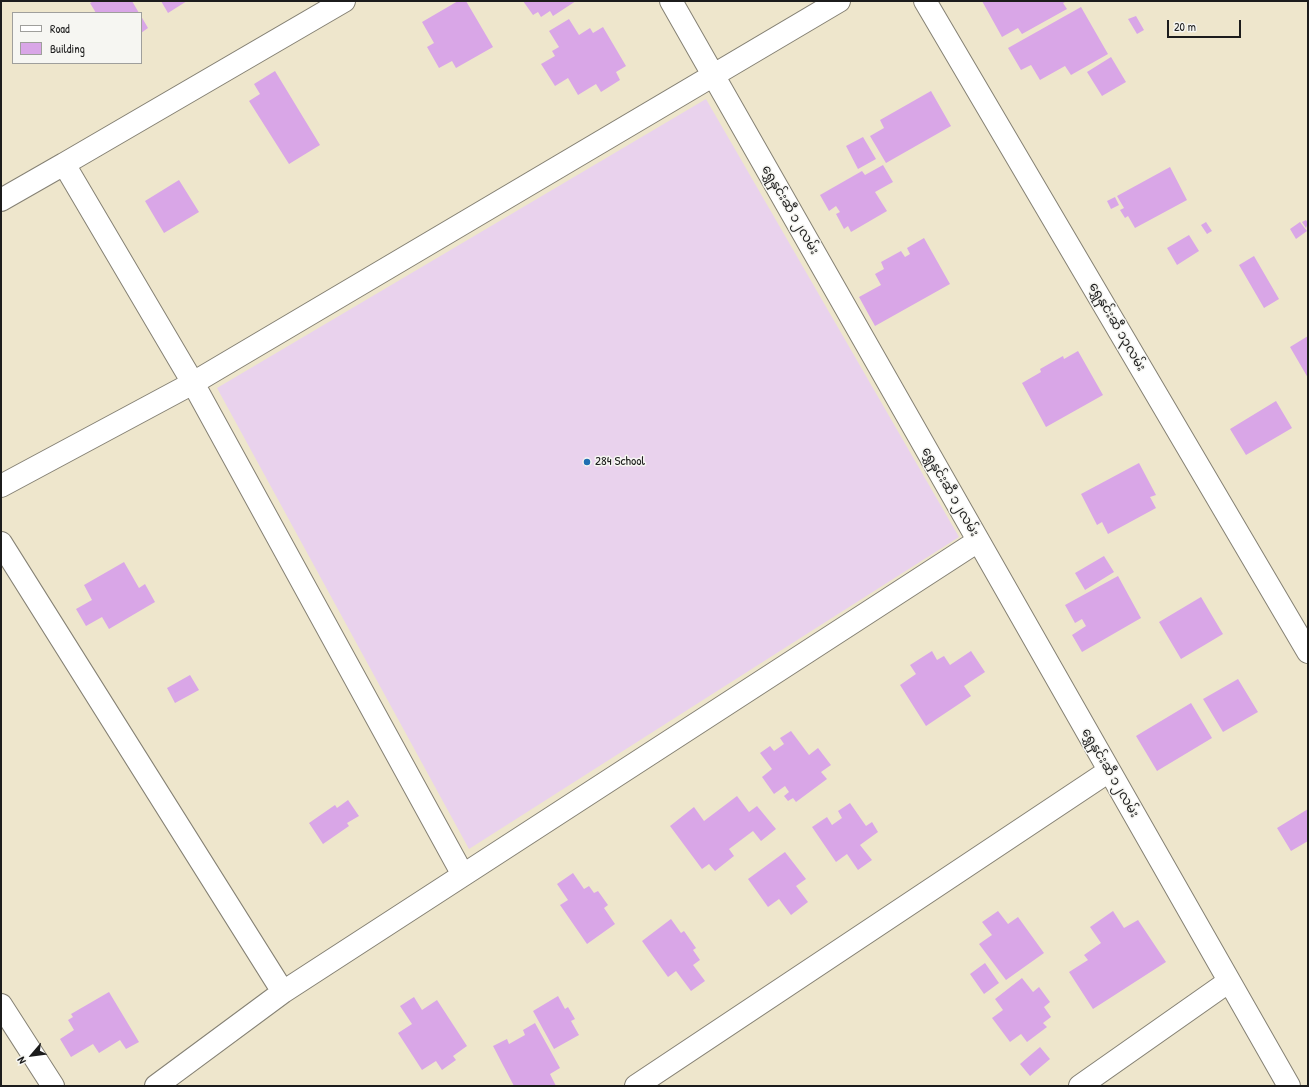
<!DOCTYPE html>
<meta charset="utf-8">
<style>
body{margin:0}
#map{position:relative;width:1309px;height:1087px;overflow:hidden;background:#eee6cc;font-family:"Patrick Hand",sans-serif}
canvas{display:block}
.frame{position:absolute;inset:0;border:2px solid #1c1c1c;pointer-events:none}
.legend{position:absolute;left:12px;top:12px;width:130px;height:52px;box-sizing:border-box;background:#f6f6f2;border:1px solid #9f9f9c;margin:0;padding:5px 7px;list-style:none;font-size:12px;color:#1c1c1c}
.legend li{display:flex;align-items:center;gap:8px;height:20px}
.legend b{width:20px;border:1px solid #9f9f9c}
.north{position:absolute;left:12px;top:1035px;width:40px;height:40px;-webkit-text-stroke:3px #f6f6f2;paint-order:stroke;rotate:242deg;font-size:11px;font-weight:700;line-height:16px;text-align:center;color:#1c1c1c}
.north::after{content:'';display:block;margin:auto;width:14px;height:18px;background:#1c1c1c;clip-path:polygon(50% 0,100% 100%,50% 72%,0 100%)}
.scale{position:absolute;left:1167px;top:20px;width:74px;height:18px;box-sizing:border-box;border:2px solid #1c1c1c;border-top:0;padding-left:5px;font-size:12px;line-height:14px;white-space:nowrap;color:#1c1c1c;-webkit-text-stroke:3px #f6f6f2;paint-order:stroke}
</style>
<div id="map">
<canvas width="1309" height="1087"></canvas>
<div class="frame"></div>
<ul class="legend">
<li><b style="height:5px;background:#fff"></b>Road</li>
<li><b style="height:11px;background:#d9a6e7"></b>Building</li>
</ul>
<div class="north">N</div>
<div class="scale">20 m</div>
</div>
<script>
const ctx = document.querySelector('canvas').getContext('2d');
ctx.lineJoin = 'round';
function paint(path, color) {
  ctx.fillStyle = color;
  ctx.fill(path, 'evenodd');
}
function trace(path, color, width, dash) {
  ctx.strokeStyle = color;
  ctx.lineWidth = width;
  ctx.lineCap = dash ? 'butt' : 'round';
  ctx.setLineDash(dash || []);
  ctx.stroke(path);
}
function write(font, color, halo, rows, align = 'center') {
  ctx.font = font + ' "Patrick Hand","Noto Sans Myanmar",sans-serif';
  ctx.lineWidth = 3;
  ctx.setLineDash([]);
  ctx.textBaseline = 'middle';
  ctx.strokeStyle = halo;
  ctx.fillStyle = color;
  for (const [text, x, y, turn = 0] of rows) {
    ctx.save();
    ctx.translate(x, y);
    ctx.rotate((+turn || 0) * Math.PI / 180);
    ctx.textAlign = isNaN(turn) ? turn : align;
    if (halo) ctx.strokeText(text, 0, 0);
    ctx.fillText(text, 0, 0);
    ctx.restore();
  }
}
const built = new Path2D(`
 M 706,99 L 959,537 L 469,849 L 217,388 Z`);
const building = new Path2D(`
 M 94,1 L 132,1 L 139,13 L 96,13 L 90,3 Z
 M 161,1 L 187,1 L 168,13 Z
 M 458,1 L 466,1 L 493,47 L 456,68 L 452,61 L 439,68 L 427,47 L 434,43 L 422,22 Z
 M 523,1 L 576,1 L 553,16 L 550,11 L 541,17 L 538,12 L 533,15 Z
 M 982,1 L 1067,1 L 1063,3 L 1067,9 L 1022,34 L 1018,28 L 1002,37 Z
 M 1081,7 L 1108,54 L 1071,75 L 1065,66 L 1040,80 L 1031,65 L 1021,70 L 1008,48 Z
 M 141,16 L 148,28 L 141,33 Z
 M 1136,16 L 1144,30 L 1137,34 L 1128,19 Z
 M 569,19 L 579,35 L 590,28 L 593,33 L 603,27 L 626,66 L 616,72 L 620,80 L 601,92 L 596,84 L 578,95 L 568,78 L 555,86 L 541,64 L 555,56 L 552,51 L 559,47 L 549,31 Z
 M 1111,57 L 1126,82 L 1102,96 L 1087,72 Z
 M 275,71 L 320,145 L 289,164 L 249,101 L 260,94 L 254,84 Z
 M 931,91 L 951,126 L 886,163 L 870,136 L 884,128 L 880,120 Z
 M 863,137 L 876,159 L 858,169 L 846,146 Z
 M 883,165 L 893,182 L 875,192 L 887,211 L 851,232 L 848,226 L 844,229 L 836,214 L 840,212 L 836,206 L 829,211 L 820,195 L 862,171 L 865,175 Z
 M 1170,167 L 1187,200 L 1135,228 L 1128,216 L 1125,218 L 1120,210 L 1124,208 L 1117,196 Z
 M 179,180 L 199,212 L 164,233 L 145,201 Z
 M 1115,197 L 1119,205 L 1111,209 L 1107,201 Z
 M 1306,220 L 1308,223 L 1306,228 L 1302,222 Z
 M 1206,222 L 1212,231 L 1207,234 L 1201,225 Z
 M 1300,222 L 1307,231 L 1296,239 L 1290,229 Z
 M 1189,235 L 1199,251 L 1177,265 L 1167,248 Z
 M 924,238 L 950,284 L 875,326 L 859,297 L 881,285 L 875,274 L 884,269 L 881,262 L 901,251 L 905,257 L 910,254 L 907,248 Z
 M 1254,256 L 1279,299 L 1264,308 L 1239,265 Z
 M 1308,336 L 1308,378 L 1290,347 Z
 M 1078,351 L 1103,395 L 1046,427 L 1022,383 L 1041,372 L 1040,369 L 1063,356 L 1064,359 Z
 M 1276,401 L 1292,428 L 1246,455 L 1230,429 Z
 M 1139,463 L 1156,495 L 1150,497 L 1156,508 L 1108,534 L 1102,522 L 1097,525 L 1081,494 Z
 M 1104,556 L 1114,572 L 1085,590 L 1075,573 Z
 M 124,562 L 139,588 L 145,584 L 155,602 L 109,629 L 102,617 L 86,626 L 76,609 L 92,600 L 84,585 Z
 M 1118,576 L 1141,618 L 1082,652 L 1072,635 L 1086,626 L 1082,619 L 1075,623 L 1065,605 Z
 M 1201,597 L 1223,634 L 1181,659 L 1159,622 Z
 M 932,651 L 937,660 L 944,656 L 950,665 L 971,651 L 985,672 L 964,686 L 971,696 L 926,726 L 900,685 L 916,674 L 910,665 Z
 M 190,675 L 199,690 L 175,703 L 167,688 Z
 M 1238,679 L 1258,712 L 1223,732 L 1203,699 Z
 M 1191,703 L 1212,738 L 1157,771 L 1136,736 Z
 M 791,731 L 809,755 L 818,748 L 831,765 L 821,772 L 827,779 L 796,802 L 793,798 L 788,801 L 784,796 L 789,792 L 785,786 L 774,794 L 762,777 L 772,769 L 760,753 L 770,746 L 774,751 L 784,744 L 780,738 Z
 M 737,796 L 749,812 L 757,806 L 776,829 L 761,841 L 753,831 L 729,849 L 734,856 L 715,871 L 709,864 L 702,869 L 670,826 L 694,807 L 704,821 Z
 M 348,800 L 359,816 L 347,823 L 349,826 L 323,844 L 309,823 L 335,805 L 337,808 Z
 M 850,803 L 866,826 L 872,822 L 878,832 L 860,845 L 872,860 L 858,870 L 847,854 L 836,862 L 812,827 L 827,817 L 832,825 L 842,818 L 838,811 Z
 M 1308,809 L 1308,841 L 1291,851 L 1277,828 Z
 M 785,852 L 806,879 L 796,886 L 808,902 L 791,915 L 779,899 L 768,907 L 748,879 Z
 M 573,873 L 584,889 L 589,886 L 594,893 L 598,891 L 608,905 L 604,908 L 615,924 L 587,944 L 560,905 L 568,900 L 557,884 Z
 M 998,911 L 1008,924 L 1018,917 L 1044,953 L 1006,980 L 979,944 L 992,935 L 982,922 Z
 M 1113,911 L 1124,928 L 1138,920 L 1166,962 L 1093,1009 L 1069,972 L 1088,960 L 1084,955 L 1101,943 L 1090,927 Z
 M 671,919 L 681,933 L 684,931 L 696,948 L 693,950 L 700,960 L 693,965 L 705,981 L 691,991 L 676,971 L 668,977 L 642,941 Z
 M 985,963 L 999,983 L 984,994 L 970,974 Z
 M 1022,978 L 1033,992 L 1039,987 L 1050,1002 L 1044,1007 L 1051,1017 L 1043,1023 L 1047,1027 L 1027,1042 L 1021,1034 L 1010,1042 L 992,1018 L 1003,1010 L 995,999 Z
 M 109,992 L 139,1042 L 126,1049 L 120,1040 L 99,1053 L 93,1044 L 71,1057 L 60,1039 L 74,1030 L 68,1020 L 73,1017 L 71,1014 Z
 M 558,996 L 565,1009 L 568,1007 L 575,1019 L 571,1021 L 579,1035 L 554,1049 L 533,1011 Z
 M 414,997 L 422,1010 L 437,1000 L 467,1046 L 453,1056 L 456,1060 L 442,1070 L 436,1061 L 422,1070 L 398,1033 L 412,1024 L 400,1006 Z
 M 535,1023 L 560,1068 L 550,1074 L 556,1086 L 514,1086 L 493,1046 L 507,1039 L 509,1044 L 525,1035 L 523,1030 Z
 M 1040,1047 L 1050,1059 L 1030,1076 L 1020,1064 Z`);
const minor = new Path2D(`
 M 671,1 L 1289,1086
 M 925,1 L 1308,652
 M 64,164 L 344,1
 M 1,200 L 64,164 L 193,383 L 463,875
 M 1,486 L 193,383 L 839,1
 M 1,543 L 283,992
 M 1,1005 L 53,1086
 M 156,1086 L 283,992 L 978,541
 M 636,1086 L 1109,771
 M 1080,1086 L 1228,982`);
const markers = [
 [587,462,4,"#1f6fb2"]
];
const streetNames = [
 ["ရွှေနှင်းဆီ ၁၂လမ်း",790,210,60],
 ["ရွှေနှင်းဆီ ၁၃လမ်း",1117,327,60],
 ["ရွှေနှင်းဆီ ၁၂လမ်း",950,492,60],
 ["ရွှေနှင်းဆီ ၁၂လမ်း",1110,773,60]
];
const poiNames = [
 ["284 School",595,462]
];
paint(built, '#e9d2ed');
paint(building, '#d9a6e7');
trace(minor, '#858174', 24);
trace(minor, '#fff', 22);
for (const [x, y, r, color] of markers) {
  const dot = new Path2D();
  dot.arc(x, y, r, 0, 2 * Math.PI);
  ctx.fillStyle = color;
  ctx.fill(dot);
  trace(dot, '#f6f6f2', 1.5);
}
write('13px', '#1c1c1c', '#f6f6f2', streetNames);
write('13px', '#1c1c1c', '#f6f6f2', poiNames, 'left');
</script>
